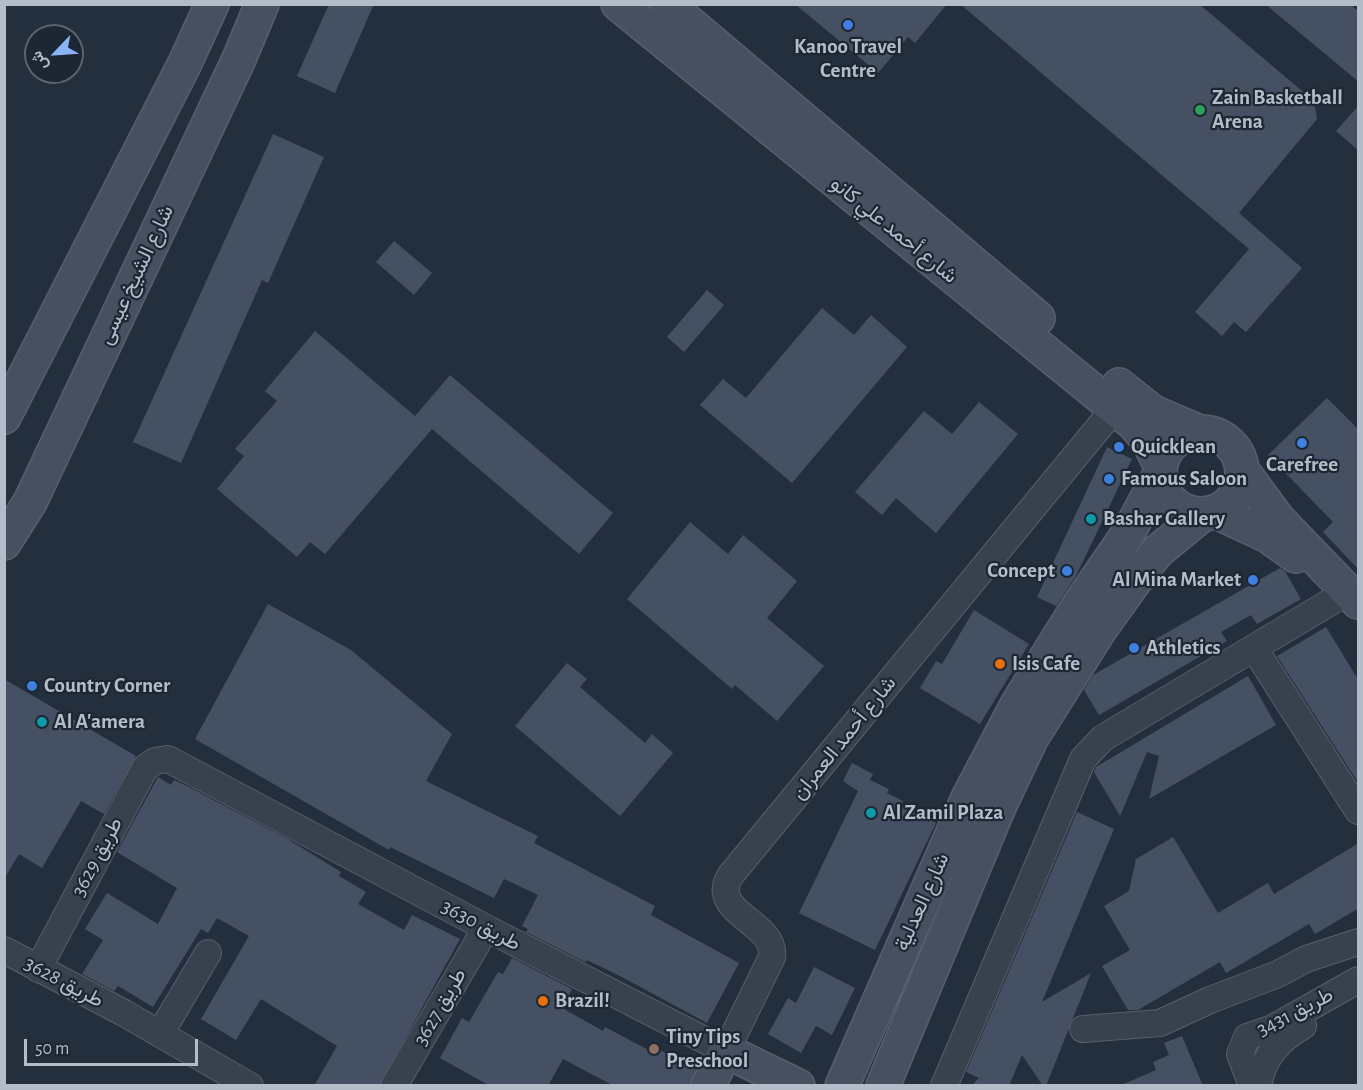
<!DOCTYPE html>
<meta charset="utf-8">
<style>
body{margin:0}
#map{position:relative;width:1363px;height:1090px;overflow:hidden;background:#242f3e;font-family:"Alegreya Sans",Vazirmatn,sans-serif}
canvas{display:block}
.frame{position:absolute;inset:0;border:6px solid #b4bcc9;pointer-events:none}
.north{position:absolute;left:24px;top:24px;width:60px;height:60px;box-sizing:border-box;background:#1d2633;border:2px solid #59626f;border-radius:50%;rotate:245deg;font-size:16px;font-weight:700;line-height:24px;text-align:center;color:#b4bcc9}
.north::after{content:'';display:block;margin:auto;width:21px;height:27px;background:#8ab4f8;clip-path:polygon(50% 0,100% 100%,50% 72%,0 100%)}
.scale{position:absolute;left:24px;top:1039px;width:174px;height:27px;box-sizing:border-box;border:3px solid #b4bcc9;border-top:0;padding-left:8px;font-size:18px;line-height:21px;white-space:nowrap;color:#b4bcc9;-webkit-text-stroke:4px #1d2633;paint-order:stroke}
</style>
<div id="map">
<canvas width="1363" height="1090"></canvas>
<div class="frame"></div>
<div class="north">ش</div>
<div class="scale">50 m</div>
</div>
<script>
const ctx = document.querySelector('canvas').getContext('2d');
ctx.lineJoin = 'round';
function paint(path, color) {
  ctx.fillStyle = color;
  ctx.fill(path, 'evenodd');
}
function trace(path, color, width, dash) {
  ctx.strokeStyle = color;
  ctx.lineWidth = width;
  ctx.lineCap = dash ? 'butt' : 'round';
  ctx.setLineDash(dash || []);
  ctx.stroke(path);
}
function write(font, color, halo, rows, align = 'center') {
  ctx.font = font + ' "Alegreya Sans",Vazirmatn,sans-serif';
  ctx.lineWidth = 4.5;
  ctx.setLineDash([]);
  ctx.textBaseline = 'middle';
  ctx.strokeStyle = halo;
  ctx.fillStyle = color;
  for (const [text, x, y, turn = 0] of rows) {
    ctx.save();
    ctx.translate(x, y);
    ctx.rotate((+turn || 0) * Math.PI / 180);
    ctx.textAlign = isNaN(turn) ? turn : align;
    if (halo) ctx.strokeText(text, 0, 0);
    ctx.fillText(text, 0, 0);
    ctx.restore();
  }
}
const building = new Path2D(`
 M 329,4 L 374,4 L 335,93 L 297,76 Z
 M 795,4 L 947,4 L 915,43 L 908,37 L 878,73 Z
 M 960,4 L 1199,4 L 1314,101 L 1317,119 L 1239,213 L 1302,268 L 1246,332 L 1234,322 L 1222,336 L 1195,312 L 1249,249 Z
 M 1265,4 L 1350,4 L 1359,12 L 1359,82 Z
 M 1359,105 L 1359,151 L 1336,131 Z
 M 273,134 L 324,157 L 268,283 L 262,280 L 181,463 L 133,442 Z
 M 394,241 L 432,273 L 414,295 L 376,262 Z
 M 707,290 L 724,305 L 684,352 L 667,337 Z
 M 822,308 L 854,335 L 871,315 L 907,347 L 792,483 L 700,405 L 723,379 L 746,398 Z
 M 315,331 L 415,416 L 450,375 L 613,513 L 579,554 L 432,429 L 325,554 L 310,542 L 297,557 L 217,489 L 244,456 L 235,449 L 277,401 L 265,391 Z
 M 1327,398 L 1359,430 L 1359,570 L 1323,532 L 1333,522 L 1268,455 Z
 M 979,402 L 1018,434 L 936,533 L 896,498 L 882,515 L 855,492 L 924,411 L 952,434 Z
 M 1107,447 L 1132,459 L 1076,576 L 1056,606 L 1037,597 Z
 M 690,522 L 728,554 L 743,535 L 797,581 L 767,618 L 824,666 L 777,721 L 735,685 L 732,689 L 627,599 Z
 M 1280,568 L 1285,571 L 1301,599 L 1257,624 L 1251,615 L 1221,632 L 1227,641 L 1099,715 L 1084,690 L 1093,675 Z
 M 268,604 L 351,650 L 452,734 L 426,781 L 538,836 L 534,843 L 655,906 L 651,915 L 739,963 L 707,1023 L 620,976 L 587,960 L 585,962 L 526,932 L 528,929 L 522,926 L 538,895 L 504,879 L 494,898 L 390,847 L 389,850 L 195,739 Z
 M 974,610 L 1029,644 L 980,724 L 920,688 L 936,661 L 942,664 Z
 M 1326,627 L 1359,681 L 1359,784 L 1277,656 Z
 M 567,663 L 587,679 L 580,687 L 645,743 L 652,734 L 673,753 L 620,816 L 515,726 Z
 M 1248,676 L 1276,725 L 1149,799 L 1159,756 L 1147,752 L 1120,816 L 1094,772 L 1096,767 Z
 M 4,679 L 136,756 L 104,814 L 81,801 L 42,868 L 19,854 L 4,879 Z
 M 852,763 L 873,774 L 870,780 L 889,789 L 887,793 L 903,801 L 901,806 L 936,823 L 875,950 L 799,913 L 858,791 L 843,781 Z
 M 158,777 L 171,785 L 174,780 L 189,787 L 286,838 L 341,872 L 339,876 L 366,892 L 358,904 L 404,930 L 412,915 L 460,939 L 379,1086 L 314,1086 L 337,1046 L 261,999 L 236,1040 L 201,1019 L 249,936 L 217,918 L 208,933 L 201,929 L 153,1007 L 118,986 L 114,991 L 82,974 L 103,940 L 85,929 L 107,893 L 158,924 L 177,888 L 117,852 Z
 M 1077,812 L 1114,829 L 1042,1002 L 1091,973 L 1046,1086 L 1043,1086 L 1022,1055 L 1009,1086 L 971,1086 L 979,1078 L 966,1072 Z
 M 1173,837 L 1218,913 L 1268,883 L 1274,894 L 1359,843 L 1359,908 L 1315,934 L 1309,924 L 1226,973 L 1220,962 L 1138,1010 L 1128,1010 L 1102,966 L 1130,950 L 1104,906 L 1129,891 L 1136,859 Z
 M 512,958 L 572,989 L 562,1008 L 603,1031 L 605,1027 L 654,1053 L 656,1048 L 696,1069 L 690,1086 L 612,1085 L 563,1059 L 548,1086 L 490,1086 L 440,1058 L 462,1018 L 469,1022 L 498,972 L 503,974 Z
 M 814,967 L 855,988 L 832,1035 L 816,1026 L 801,1053 L 768,1034 L 788,998 L 796,1003 Z
 M 1182,1036 L 1203,1086 L 1119,1086 L 1156,1070 L 1153,1062 L 1169,1055 L 1164,1043 Z`);
const street = new Path2D(`
 M 1254,648 L 1358,811
 M 4,950 L 124,1013 L 250,1086
 M 38,969 L 145,768 L 155,761 L 168,759 L 486,928 L 726,1051 L 772,957 C 777,922 708,914 730,876 L 1114,409
 M 1083,1029 L 1160,1023 L 1210,1000 L 1278,974 L 1306,959 L 1358,942
 M 160,1034 L 208,953
 M 394,1086 L 486,928
 M 944,1086 L 1083,759 L 1103,738 L 1349,591
 M 1252,1086 L 1240,1054 L 1247,1037 L 1273,1028 L 1358,980
 M 1258,1086 C 1263,1058 1278,1040 1303,1026`);
const secondary = new Path2D(`
 M 618,4 L 1134,424 L 1149,442 L 1160,465
 M 667,4 L 1038,318
 M 1119,385 L 1153,412 L 1200,432
 M 4,417 L 185,63 L 212,4
 M1160 473a41 41 0 1 1 82 0a41 41 0 1 1-82 0Z
 M 1242,470 L 1278,519 L 1358,602
 M 1216,512 L 1268,536 L 1296,556
 M 4,543 L 30,502 L 239,59 L 262,4
 M 708,1086 L 726,1051 L 798,1086
 M 842,1086 L 968,798 L 1018,703 L 1077,608 L 1127,535 L 1159,476
 M 883,1086 L 998,809 L 1031,739 L 1101,628 L 1142,571 L 1158,551 L 1202,515`);
const markers = [
 [848,25,6,"#3f7fe0"],
 [1200,110,6,"#2e9e5b"],
 [1302,443,6,"#3f7fe0"],
 [1119,447,6,"#3f7fe0"],
 [1109,479,6,"#3f7fe0"],
 [1091,519,6,"#0f9aa8"],
 [1067,571,6,"#3f7fe0"],
 [1253,580,6,"#3f7fe0"],
 [1134,648,6,"#3f7fe0"],
 [1000,664,6,"#e8710a"],
 [32,686,6,"#3f7fe0"],
 [42,722,6,"#0f9aa8"],
 [871,813,6,"#0f9aa8"],
 [543,1001,6,"#e8710a"],
 [654,1049,6,"#8d6e63"]
];
const poiNames = [
 ["Kanoo Travel",848,47,"center"],
 ["Centre",848,71,"center"],
 ["Zain Basketball",1212,98],
 ["Arena",1212,122],
 ["Quicklean",1131,447],
 ["Carefree",1302,465,"center"],
 ["Famous Saloon",1121,479],
 ["Bashar Gallery",1103,519],
 ["Concept",1055,571,"right"],
 ["Al Mina Market",1241,580,"right"],
 ["Athletics",1146,648],
 ["Isis Cafe",1012,664],
 ["Country Corner",44,686],
 ["Al A'amera",54,722],
 ["Al Zamil Plaza",883,813],
 ["Brazil!",555,1001],
 ["Tiny Tips",666,1037],
 ["Preschool",666,1061]
];
const streetNames = [
 ["شارع أحمد علي كانو",894,230,39],
 ["شارع الشيخ عيسى",136,275,-65],
 ["شارع أحمد العمران",844,738,-51],
 ["طريق 3629",97,857,-62],
 ["شارع العدلية",922,902,-66],
 ["طريق 3630",481,925,28],
 ["طريق 3628",64,982,28],
 ["طريق 3627",440,1007,-60],
 ["طريق 3431",1295,1012,-27]
];
paint(building, '#455162');
trace(street, '#565f6c', 28);
trace(secondary, '#565f6c', 36);
trace(street, '#38414e', 26);
trace(secondary, '#465061', 33);
for (const [x, y, r, color] of markers) {
  const dot = new Path2D();
  dot.arc(x, y, r, 0, 2 * Math.PI);
  ctx.fillStyle = color;
  ctx.fill(dot);
  trace(dot, '#1d2633', 2);
}
write('bold 21px', '#b4bcc9', '#1d2633', poiNames, 'left');
write('21px', '#b4bcc9', '#1d2633', streetNames);
</script>
